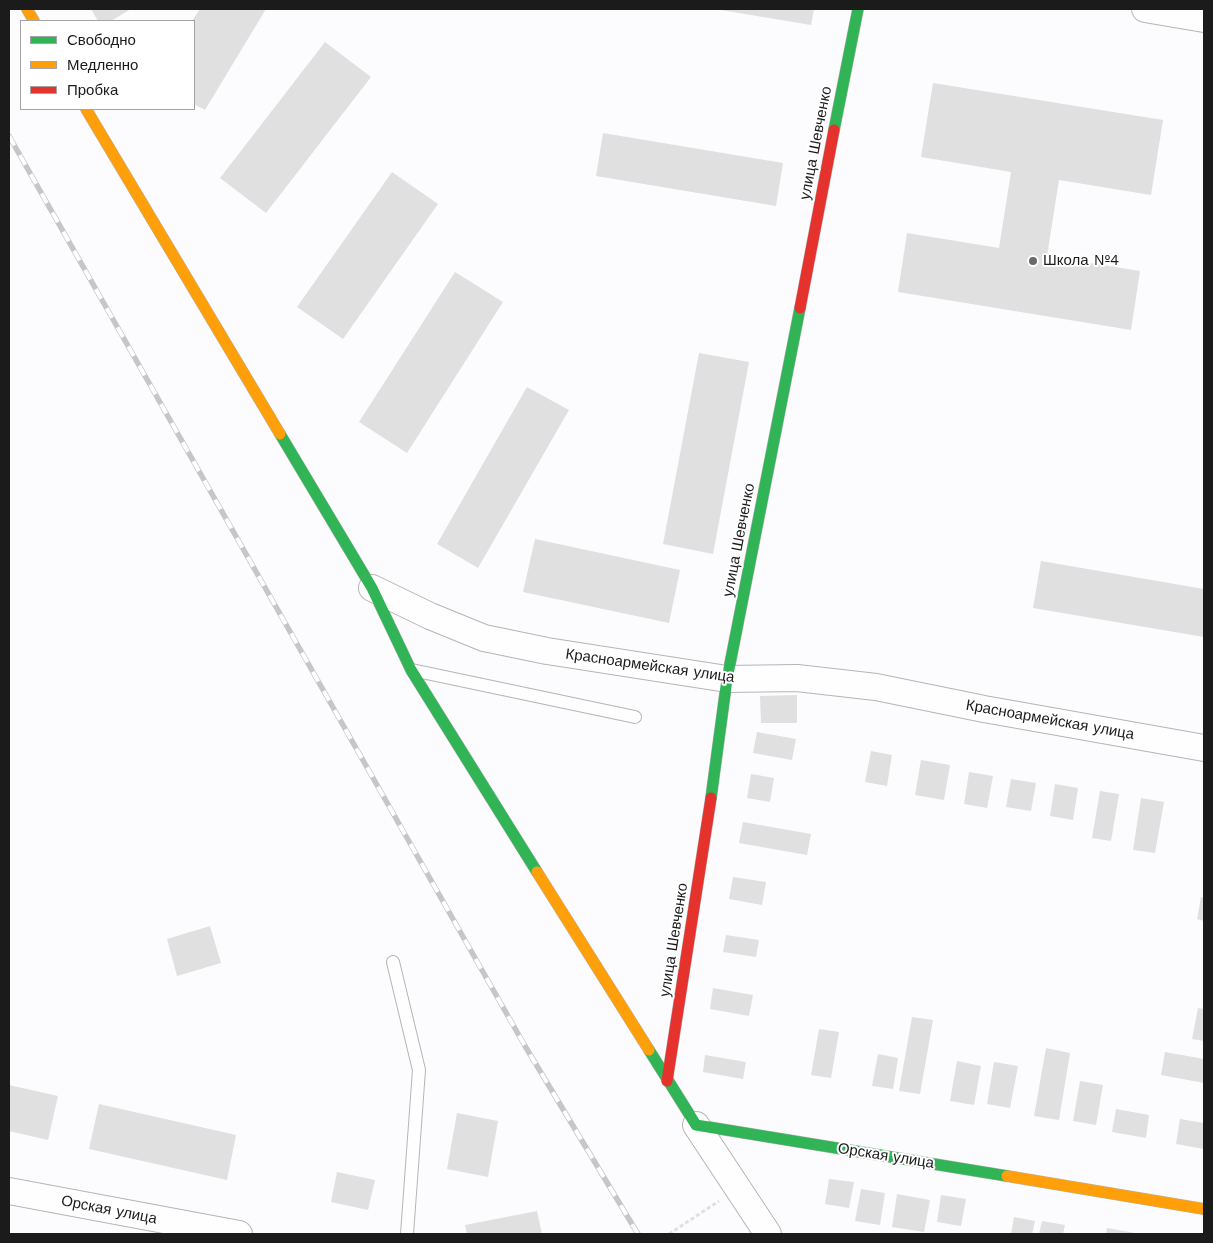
<!DOCTYPE html>
<meta charset="utf-8">
<style>
body{margin:0}
#map{position:relative;width:1213px;height:1243px;overflow:hidden;background:#fcfbfd;font-family:"Work Sans",sans-serif}
canvas{display:block}
.frame{position:absolute;inset:0;border:10px solid #1b1b1c;pointer-events:none}
.legend{position:absolute;left:20px;top:20px;width:175px;height:90px;box-sizing:border-box;background:#fff;border:1px solid #a4a4a4;margin:0;padding:6px 9px;list-style:none;font-size:15px;color:#1b1b1c}
.legend li{display:flex;align-items:center;gap:10px;height:25px}
.legend b{width:25px;border:1px solid #a4a4a4}
</style>
<div id="map">
<canvas width="1213" height="1243"></canvas>
<div class="frame"></div>
<ul class="legend">
<li><b style="height:6px;background:#30b455"></b>Свободно</li>
<li><b style="height:6px;background:#ff9f0a"></b>Медленно</li>
<li><b style="height:6px;background:#e5322d"></b>Пробка</li>
</ul>
</div>
<script>
const ctx = document.querySelector('canvas').getContext('2d');
ctx.lineJoin = 'round';
function paint(path, color) {
  ctx.fillStyle = color;
  ctx.fill(path, 'evenodd');
}
function trace(path, color, width, dash) {
  ctx.strokeStyle = color;
  ctx.lineWidth = width;
  ctx.lineCap = dash ? 'butt' : 'round';
  ctx.setLineDash(dash || []);
  ctx.stroke(path);
}
function write(font, color, halo, rows, align = 'center') {
  ctx.font = font + ' "Work Sans",sans-serif';
  ctx.lineWidth = 4;
  ctx.setLineDash([]);
  ctx.textBaseline = 'middle';
  ctx.strokeStyle = halo;
  ctx.fillStyle = color;
  for (const [text, x, y, turn = 0] of rows) {
    ctx.save();
    ctx.translate(x, y);
    ctx.rotate((+turn || 0) * Math.PI / 180);
    ctx.textAlign = isNaN(turn) ? turn : align;
    if (halo) ctx.strokeText(text, 0, 0);
    ctx.fillText(text, 0, 0);
    ctx.restore();
  }
}
const building = new Path2D(`
 M 91,9 L 131,9 L 111,21 L 98,21 Z
 M 200,9 L 266,9 L 205,110 L 194,104 L 194,21 L 192,21 Z
 M 715,9 L 814,9 L 811,25 Z
 M 325,42 L 371,77 L 266,213 L 220,178 Z
 M 933,83 L 1163,120 L 1151,195 L 1059,180 L 1047,256 L 1140,271 L 1131,330 L 898,292 L 907,233 L 999,248 L 1011,172 L 921,157 Z
 M 603,133 L 783,163 L 776,206 L 596,176 Z
 M 392,172 L 438,204 L 343,339 L 297,307 Z
 M 455,272 L 503,302 L 407,453 L 359,422 Z
 M 699,353 L 749,362 L 713,554 L 663,544 Z
 M 527,387 L 569,410 L 478,568 L 437,544 Z
 M 535,539 L 680,570 L 669,623 L 523,592 Z
 M 1041,561 L 1204,589 L 1204,637 L 1033,608 Z
 M 797,695 L 797,723 L 761,723 L 760,696 Z
 M 757,732 L 796,739 L 792,760 L 753,753 Z
 M 871,751 L 892,755 L 887,786 L 865,782 Z
 M 921,760 L 950,765 L 944,800 L 915,795 Z
 M 969,772 L 993,776 L 987,808 L 964,804 Z
 M 751,774 L 774,778 L 770,802 L 747,798 Z
 M 1011,779 L 1036,783 L 1031,811 L 1006,807 Z
 M 1055,784 L 1078,788 L 1073,820 L 1050,816 Z
 M 1100,791 L 1119,794 L 1111,841 L 1092,838 Z
 M 1141,798 L 1164,802 L 1155,853 L 1133,850 Z
 M 743,822 L 811,834 L 807,855 L 739,843 Z
 M 733,877 L 766,882 L 762,905 L 729,899 Z
 M 1201,897 L 1204,898 L 1204,921 L 1197,919 Z
 M 210,926 L 221,963 L 177,976 L 167,939 Z
 M 726,935 L 759,940 L 756,957 L 723,952 Z
 M 713,988 L 753,995 L 749,1016 L 710,1009 Z
 M 1198,1008 L 1204,1009 L 1204,1041 L 1192,1039 Z
 M 912,1017 L 933,1020 L 920,1094 L 899,1091 Z
 M 819,1029 L 839,1032 L 831,1078 L 811,1075 Z
 M 1046,1048 L 1070,1053 L 1059,1120 L 1034,1116 Z
 M 1165,1052 L 1204,1059 L 1204,1083 L 1161,1075 Z
 M 878,1054 L 898,1058 L 893,1089 L 872,1086 Z
 M 705,1055 L 746,1062 L 743,1079 L 703,1072 Z
 M 957,1061 L 981,1066 L 974,1105 L 950,1101 Z
 M 994,1062 L 1018,1066 L 1010,1108 L 987,1104 Z
 M 1080,1081 L 1103,1085 L 1096,1125 L 1073,1121 Z
 M 9,1085 L 58,1096 L 48,1140 L 9,1131 Z
 M 99,1104 L 236,1135 L 227,1180 L 89,1149 Z
 M 1116,1109 L 1149,1115 L 1146,1138 L 1112,1132 Z
 M 457,1113 L 498,1121 L 488,1177 L 447,1169 Z
 M 1180,1119 L 1204,1123 L 1204,1149 L 1176,1144 Z
 M 337,1172 L 375,1180 L 368,1210 L 331,1202 Z
 M 829,1179 L 854,1182 L 849,1208 L 825,1204 Z
 M 861,1189 L 885,1193 L 880,1225 L 855,1221 Z
 M 897,1194 L 930,1200 L 924,1232 L 892,1227 Z
 M 941,1195 L 966,1199 L 961,1226 L 937,1222 Z
 M 537,1211 L 542,1234 L 467,1234 L 465,1225 Z
 M 1014,1217 L 1035,1221 L 1032,1234 L 1011,1234 Z
 M 1042,1221 L 1065,1225 L 1063,1234 L 1039,1234 Z
 M 1107,1228 L 1135,1233 L 1135,1234 L 1106,1234 Z`);
const path = new Path2D(`
 M 669,1234 L 719,1201`);
const lane = new Path2D(`
 M 412,670 L 635,717
 M 393,962 L 419,1070 L 407,1234`);
const street = new Path2D(`
 M 1145,9 L 1204,19
 M 372,588 L 430,616 L 484,638 L 547,651 L 727,679 L 797,678 L 876,687 L 984,709 L 1204,748
 M 696,1125 L 768,1234
 M 9,1191 L 239,1234`);
const fast = new Path2D(`
 M 834,130 L 858,9
 M 280,434 L 372,588 L 411,670 L 537,872
 M 711,798 L 727,679 L 800,308
 M 649,1050 L 696,1125 L 1007,1176`);
const slow = new Path2D(`
 M 27,9 L 34,21
 M 86,109 L 280,434
 M 537,872 L 649,1050
 M 1007,1176 L 1204,1209`);
const jam = new Path2D(`
 M 800,308 L 834,130
 M 667,1081 L 711,798`);
const rail = new Path2D(`
 M 9,136 L 525,1046 L 638,1234`);
const markers = [
 [1033,261,5,"#6a696b"]
];
const streetNames = [
 ["улица Шевченко",816,143,-79],
 ["улица Шевченко",739,540,-79],
 ["Красноармейская улица",650,666,8],
 ["Красноармейская улица",1050,720,10],
 ["улица Шевченко",674,940,-81],
 ["Орская улица",886,1156,9],
 ["Орская улица",109,1210,11]
];
const poiNames = [
 ["Школа №4",1043,261]
];
paint(building, '#e0e0e1');
trace(lane, '#b6b5b6', 14);
trace(street, '#b6b5b6', 28);
trace(fast, '#b6b5b6', 12);
trace(slow, '#b6b5b6', 12);
trace(jam, '#b6b5b6', 12);
trace(path, '#e0e0e1', 3, [4, 2.5]);
trace(lane, '#fffeff', 12);
trace(street, '#fffeff', 26);
trace(fast, '#30b455', 11);
trace(slow, '#ff9f0a', 11);
trace(jam, '#e5322d', 11);
trace(rail, '#c6c6c7', 5.5);
trace(rail, '#fff', 4, [11]);
for (const [x, y, r, color] of markers) {
  const dot = new Path2D();
  dot.arc(x, y, r, 0, 2 * Math.PI);
  ctx.fillStyle = color;
  ctx.fill(dot);
  trace(dot, '#fff', 2);
}
write('15px', '#1b1b1c', '#fff', streetNames);
write('15px', '#1b1b1c', '#fff', poiNames, 'left');
</script>
